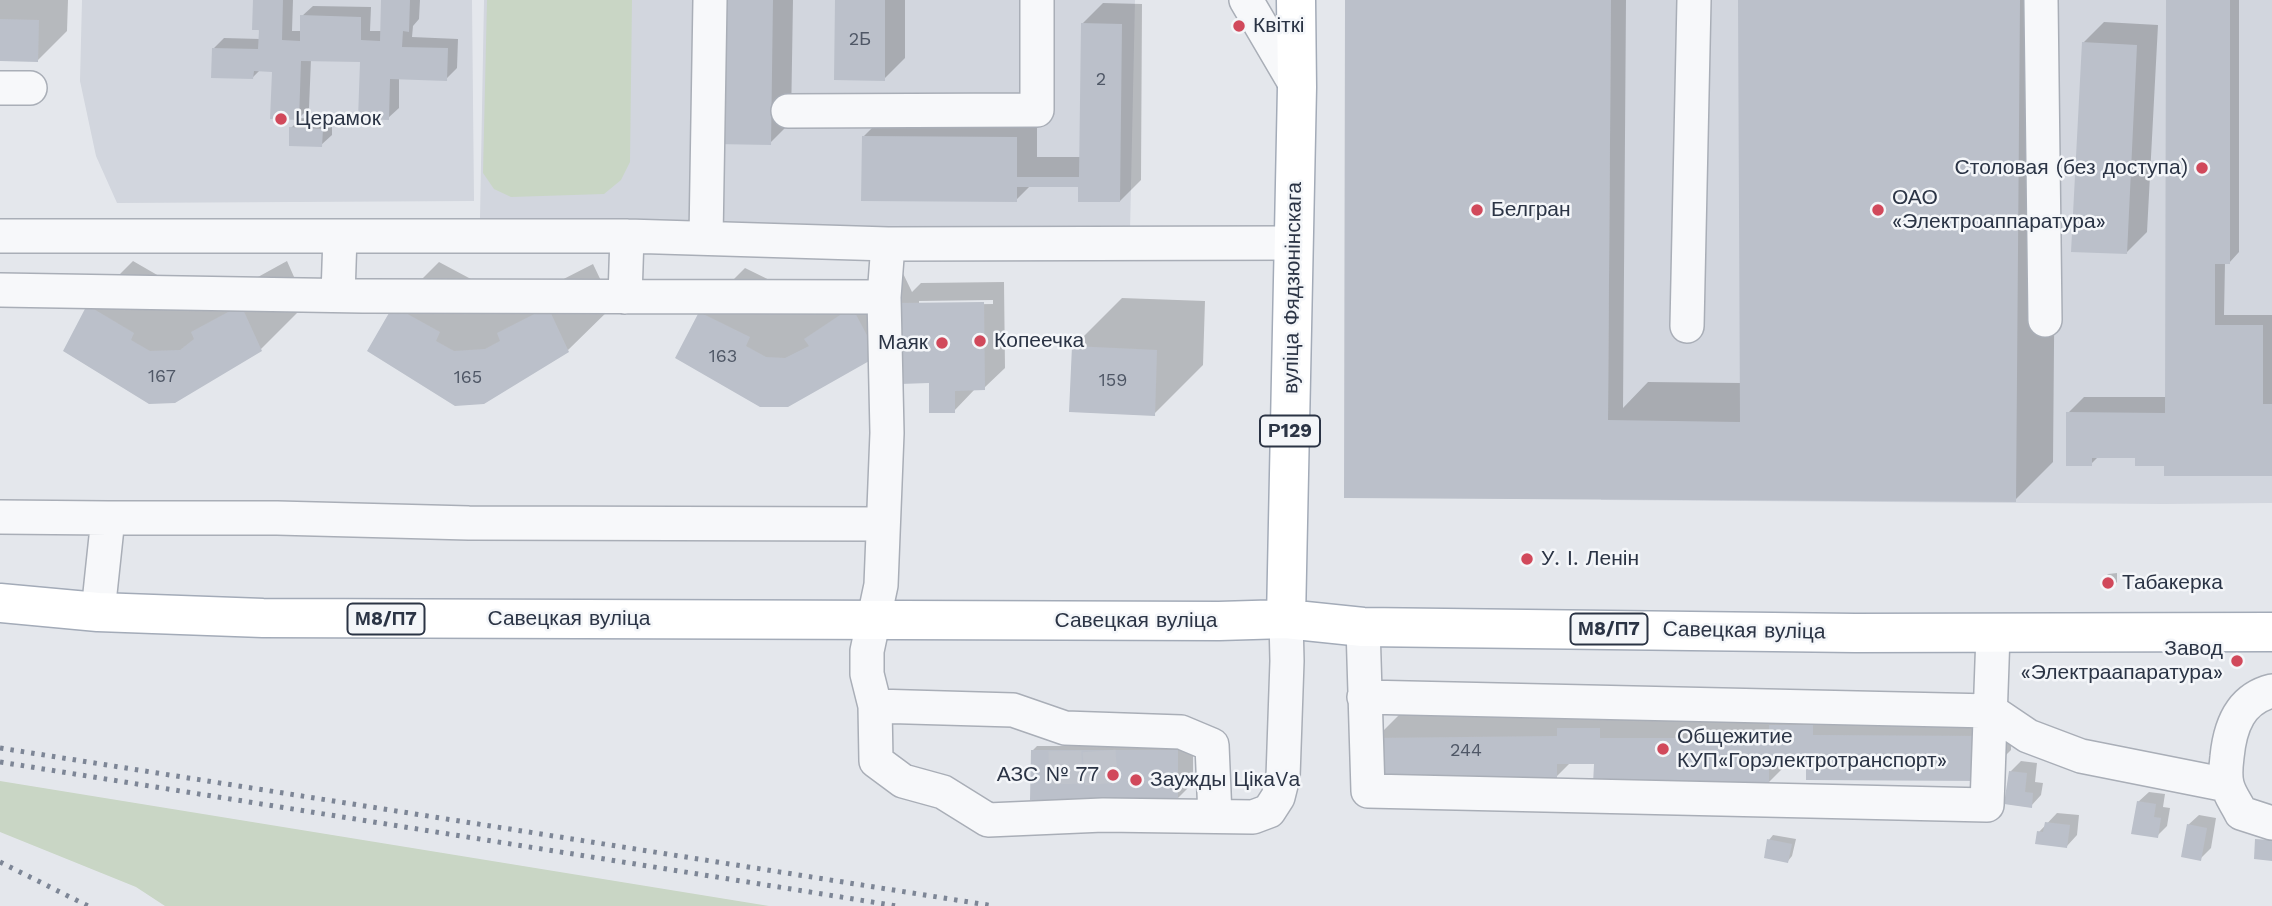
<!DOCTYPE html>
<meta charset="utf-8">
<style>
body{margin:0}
canvas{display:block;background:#e4e7ec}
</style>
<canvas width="2272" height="906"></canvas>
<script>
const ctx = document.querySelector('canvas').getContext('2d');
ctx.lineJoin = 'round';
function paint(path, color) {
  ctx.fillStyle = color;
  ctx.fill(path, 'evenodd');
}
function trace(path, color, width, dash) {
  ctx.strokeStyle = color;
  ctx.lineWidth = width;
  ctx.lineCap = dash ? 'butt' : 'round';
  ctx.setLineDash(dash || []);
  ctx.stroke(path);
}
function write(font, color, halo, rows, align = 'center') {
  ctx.font = font + ' "Work Sans",sans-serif';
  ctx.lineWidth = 5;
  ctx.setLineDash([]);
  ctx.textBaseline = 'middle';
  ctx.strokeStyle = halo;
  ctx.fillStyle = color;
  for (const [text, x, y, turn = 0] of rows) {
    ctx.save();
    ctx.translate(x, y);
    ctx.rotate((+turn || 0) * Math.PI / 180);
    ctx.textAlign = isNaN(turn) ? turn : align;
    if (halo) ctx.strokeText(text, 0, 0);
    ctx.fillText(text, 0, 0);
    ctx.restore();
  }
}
const built = new Path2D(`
 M 82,0 L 472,0 L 474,201 L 117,203 L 96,156 L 80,81 Z
 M 484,0 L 1135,0 L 1130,232 L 480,218 Z
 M 1611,0 L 2272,0 L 2272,503 L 2164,504 L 1601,500 L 1608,420 Z`);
const green = new Path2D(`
 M 487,0 L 632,0 L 630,162 L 621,180 L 604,194 L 511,197 L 494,189 L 483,173 Z
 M 0,781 L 769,906 L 165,906 L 136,887 L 0,832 Z`);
const shadow = new Path2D(`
 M 0,0 L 68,0 L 67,31 L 38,60 L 0,60 Z
 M 255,0 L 293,0 L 292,31 L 302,31 L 302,16 L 313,6 L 371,7 L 370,31 L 382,31 L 383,0 L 420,0 L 419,19 L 413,26 L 412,37 L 458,39 L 457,68 L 446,79 L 399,77 L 399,108 L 388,118 L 361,61 L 311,59 L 309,108 L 299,118 L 332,119 L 332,135 L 321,145 L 291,128 L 301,118 L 272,117 L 274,70 L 260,70 L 253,77 L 214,48 L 224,38 L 260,39 Z
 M 720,0 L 793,0 L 791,122 L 770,143 Z
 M 837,0 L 905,0 L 905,58 L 884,79 Z
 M 1347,0 L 1626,0 L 1623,408 L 1648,382 L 1742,383 L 1739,0 L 2057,0 L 2053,462 L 2015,500 L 1346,497 Z
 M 2167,0 L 2239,0 L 2239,252 L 2229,263 L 2225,263 L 2224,315 L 2272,315 L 2272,474 L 2137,456 L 2099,456 L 2091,464 L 2068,413 L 2084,397 L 2166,397 Z
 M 1103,3 L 1142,4 L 1141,180 L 1120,201 L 1080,186 L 1031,185 L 1016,200 L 863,137 L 884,116 L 1037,117 L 1037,157 L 1081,157 L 1082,24 Z
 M 2104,22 L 2158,25 L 2147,232 L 2126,253 L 2083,43 Z
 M 133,261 L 178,287 L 238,288 L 287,261 L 306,304 L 260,350 L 175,401 L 88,306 Z
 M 439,262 L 484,286 L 544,289 L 593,264 L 613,306 L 567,351 L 483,403 L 394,307 Z
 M 898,263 L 912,292 L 921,283 L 1004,282 L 1005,368 L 984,388 L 975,389 L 954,411 L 931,381 L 901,331 L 788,405 L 700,313 L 745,268 L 794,292 L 811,312 L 831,314 ZM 993,300 L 993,304 L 919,305 L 919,301 Z
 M 1122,298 L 1205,301 L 1203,365 L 1154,414 L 1073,347 Z
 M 2117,573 L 2117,582 L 2113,587 L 2104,578 L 2108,574 Z
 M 2011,707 L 2011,750 L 1981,780 L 1808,759 L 1792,759 L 1768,783 L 1595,762 L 1571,762 L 1557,776 L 1376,738 L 1405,709 Z
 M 1193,735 L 1193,783 L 1177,799 L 1032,751 L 1037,746 L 1128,746 Z
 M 2021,761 L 2037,763 L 2035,782 L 2043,783 L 2041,795 L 2031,806 L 2010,772 Z
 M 2149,792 L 2165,794 L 2163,807 L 2170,808 L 2167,826 L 2157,836 L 2138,802 Z
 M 2057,813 L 2079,815 L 2077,835 L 2067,846 L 2039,832 Z
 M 2199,815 L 2216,818 L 2211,848 L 2200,859 L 2188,825 Z
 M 1773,835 L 1796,839 L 1792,856 L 1788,861 L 1769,840 Z`);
const building = new Path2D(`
 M 253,0 L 283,0 L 282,40 L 300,41 L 300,15 L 361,17 L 361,40 L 380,41 L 381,0 L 410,0 L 409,32 L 403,31 L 402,47 L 448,48 L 447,81 L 390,79 L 389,120 L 358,119 L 360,62 L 301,61 L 299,120 L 270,119 L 272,72 L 254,71 L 253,79 L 211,78 L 212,48 L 258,49 L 259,30 L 252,30 Z
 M 718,0 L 773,0 L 771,145 L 715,144 Z
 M 835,0 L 885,0 L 885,81 L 834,80 Z
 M 1345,0 L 1611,0 L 1608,420 L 1740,422 L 1738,0 L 2020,0 L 2016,502 L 1344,498 Z
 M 2166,0 L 2230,0 L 2230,264 L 2215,264 L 2215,325 L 2263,325 L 2263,404 L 2272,404 L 2272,476 L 2164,476 L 2164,466 L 2135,466 L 2135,458 L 2092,458 L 2092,466 L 2066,466 L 2066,412 L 2165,413 Z
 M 0,19 L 39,20 L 38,62 L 0,61 Z
 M 1081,23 L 1122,24 L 1120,202 L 1078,202 L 1078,187 L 1017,187 L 1017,202 L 861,201 L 862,136 L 1017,137 L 1017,177 L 1079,177 Z
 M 2082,42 L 2137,45 L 2127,254 L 2071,252 Z
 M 289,127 L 323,129 L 322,147 L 289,146 Z
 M 984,302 L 985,390 L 955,391 L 955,413 L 929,413 L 929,383 L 900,384 L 899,303 Z
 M 87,305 L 134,333 L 131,340 L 150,351 L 180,350 L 194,339 L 191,332 L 241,305 L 262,351 L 175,403 L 149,404 L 63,351 Z
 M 393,306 L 440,332 L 436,341 L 454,351 L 485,349 L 500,341 L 497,333 L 548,307 L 569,352 L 484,404 L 455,406 L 367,351 Z
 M 852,307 L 878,356 L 788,407 L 760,407 L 675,358 L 699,312 L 750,337 L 746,346 L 766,357 L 785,358 L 809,346 L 804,339 Z
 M 1072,346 L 1157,350 L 1155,416 L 1069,412 Z
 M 2113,577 L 2113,589 L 2102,589 L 2102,578 Z
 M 1769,725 L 1813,725 L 1813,735 L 1982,736 L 1982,781 L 1806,780 L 1806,761 L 1769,761 L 1769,784 L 1593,784 L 1594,764 L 1557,764 L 1557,778 L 1375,780 L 1374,738 L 1557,736 L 1557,728 L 1600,728 L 1600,738 L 1769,738 Z
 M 1031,750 L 1178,750 L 1178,801 L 1030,800 Z
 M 2009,771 L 2027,773 L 2025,792 L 2033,793 L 2032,808 L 2004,804 Z
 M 2137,801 L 2156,804 L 2154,817 L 2161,818 L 2158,838 L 2131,834 Z
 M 2045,822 L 2070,825 L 2067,848 L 2035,844 L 2037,831 L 2043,832 Z
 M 2187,824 L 2207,828 L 2201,861 L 2181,857 Z
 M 1767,839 L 1792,844 L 1788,863 L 1764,858 Z
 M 2255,839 L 2272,840 L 2272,861 L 2254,859 Z`);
const minorTunnel = new Path2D(`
 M 1065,751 L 1066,801
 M 1099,751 L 1103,801`);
const minor = new Path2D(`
 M 1246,0 L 1297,87
 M 2041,0 L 2045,320
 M 0,88 L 30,88
 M 788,111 L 1037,110 L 1037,0
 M 0,236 L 627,236 L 888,244 L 1293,243
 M 706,238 L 710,0
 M 888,244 L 884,297 L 887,433 L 881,585 L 867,651 L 867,674 L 875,706 L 876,761 L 903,781 L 943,792 L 988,820 L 1103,815 L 1253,817 L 1269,811 L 1278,797 L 1283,777 L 1287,661 L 1286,619
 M 0,290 L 363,296 L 884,297
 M 338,295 L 340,236
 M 625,297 L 627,236
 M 1687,326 L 1694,0
 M 0,517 L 108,518 L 98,612
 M 108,518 L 277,518 L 469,523 L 883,524
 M 1363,627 L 1368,791 L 1987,805 L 1993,634
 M 2272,691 C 2240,699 2230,726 2227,757 C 2226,765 2225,776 2227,784 C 2229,794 2237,804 2241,813 L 2272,823
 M 1364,697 L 1991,711 L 2028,736 L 2081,756 L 2227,785
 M 875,706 L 1013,710 L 1065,728 L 1181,732 L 1212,745 L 1215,816`);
const major = new Path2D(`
 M 0,603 L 98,612 L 263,618 L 1219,621 L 1286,619 L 1363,627 L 1855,633 L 2272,632
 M 1286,619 L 1297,87 L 1296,0`);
const rail = new Path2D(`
 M 0,748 L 994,906
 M 0,762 L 897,906
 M 0,862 L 88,906`);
const markers = [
 [1239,26,7,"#d1495b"],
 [281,119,7,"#d1495b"],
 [2202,168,7,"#d1495b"],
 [1477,210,7,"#d1495b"],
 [1878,210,7,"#d1495b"],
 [980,341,7,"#d1495b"],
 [942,343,7,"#d1495b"],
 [1527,559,7,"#d1495b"],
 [2108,583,7,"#d1495b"],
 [2237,661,7,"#d1495b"],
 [1663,749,7,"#d1495b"],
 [1113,775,7,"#d1495b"],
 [1136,780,7,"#d1495b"]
];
const numberNames = [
 ["2Б",860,40],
 ["2",1101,80],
 ["163",723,357],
 ["167",162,377],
 ["165",468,378],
 ["159",1113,381],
 ["244",1466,751]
];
const shields = [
 [1290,431,60],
 [386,619,77],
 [1609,629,77]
];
const shieldNames = [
 ["Р129",1290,431],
 ["М8/П7",386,619],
 ["М8/П7",1609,629]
];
const poiNames = [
 ["Квіткі",1253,26],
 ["Церамок",295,119],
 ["Столовая (без доступа)",2188,168,"right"],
 ["ОАО",1892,198],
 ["«Электроаппаратура»",1892,222],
 ["Белгран",1491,210],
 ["Копеечка",994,341],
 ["Маяк",928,343,"right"],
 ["У. І. Ленін",1541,559],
 ["Табакерка",2122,583],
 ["Завод",2223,649,"right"],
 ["«Электраапаратура»",2223,673,"right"],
 ["Общежитие",1677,737],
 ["КУП«Горэлектротранспорт»",1677,761],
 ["АЗС № 77",1099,775,"right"],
 ["Заужды ЦікаVа",1150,780]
];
const streetNames = [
 ["вуліца Фядзюнінскага",1293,288,-89],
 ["Савецкая вуліца",569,619],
 ["Савецкая вуліца",1136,621],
 ["Савецкая вуліца",1744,631,1]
];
paint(built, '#d2d6de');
paint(green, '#c9d6c5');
paint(shadow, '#0003');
paint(building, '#bbc0ca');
trace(minorTunnel, '#bfc3cb', 33, [33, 17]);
trace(minor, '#a9aeb7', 36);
trace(major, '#a3abb8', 41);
trace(minor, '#f7f8fa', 33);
trace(major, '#fff', 38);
trace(rail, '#7d8696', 5, [3.5, 7]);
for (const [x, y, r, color] of markers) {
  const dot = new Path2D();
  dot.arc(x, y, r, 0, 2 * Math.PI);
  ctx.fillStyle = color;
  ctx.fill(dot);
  trace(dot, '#f4f6f9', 2.5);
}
write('18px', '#4f5766', null, numberNames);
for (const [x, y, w] of shields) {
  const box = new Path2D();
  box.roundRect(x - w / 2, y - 15.5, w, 31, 5);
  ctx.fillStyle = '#f4f6f9';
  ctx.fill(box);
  trace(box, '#2b3445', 2);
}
write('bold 19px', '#2b3445', null, shieldNames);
write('21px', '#2b3445', '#f4f6f9', poiNames, 'left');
write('21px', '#2b3445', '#f4f6f9', streetNames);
</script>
